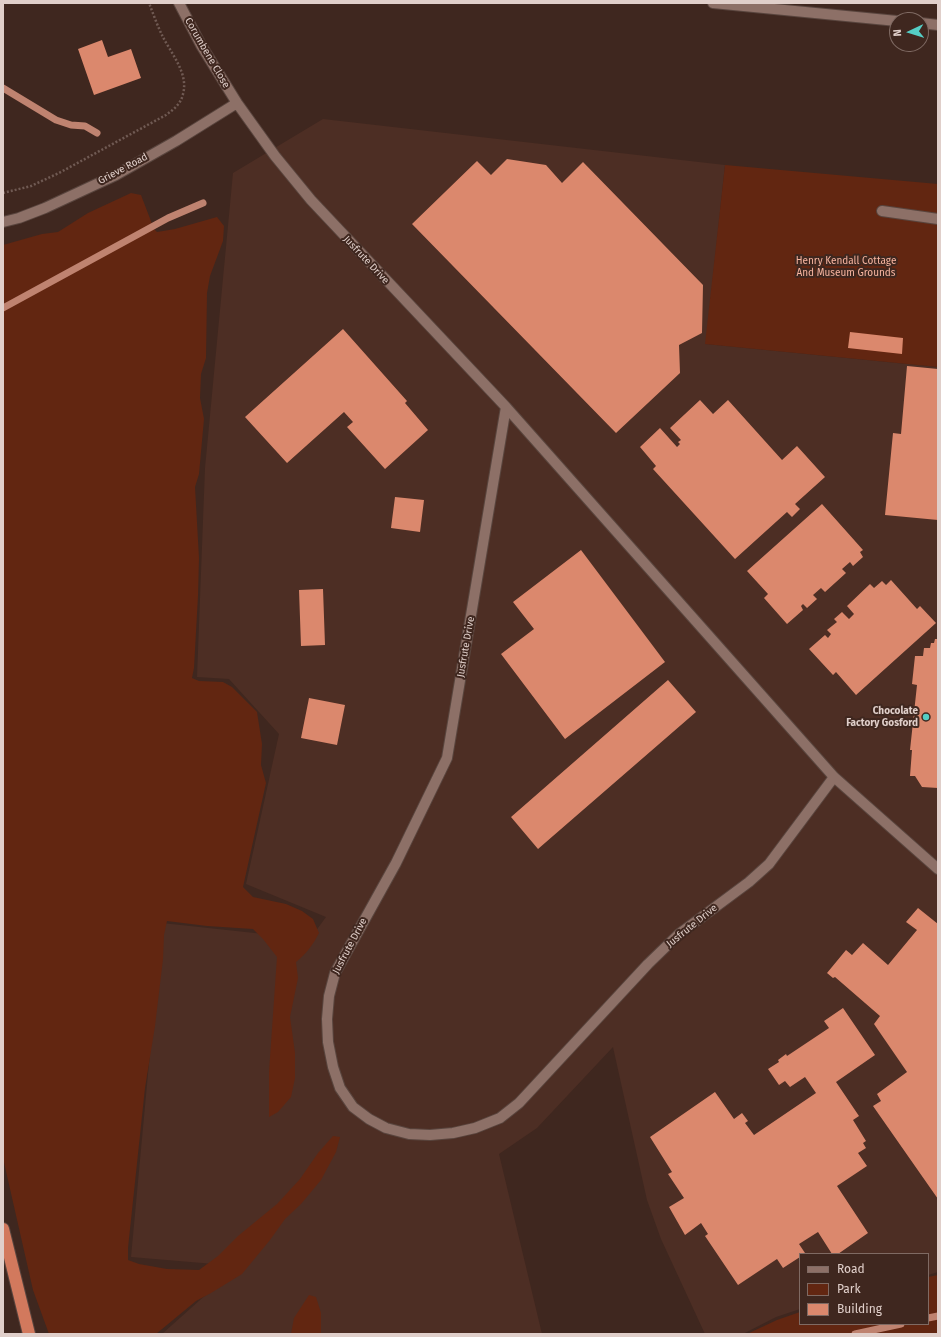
<!DOCTYPE html>
<style>
body{margin:0}
#map{position:relative;width:941px;height:1337px;overflow:hidden;background:#3f271f;font-family:"Fira Sans",sans-serif}
canvas{display:block}
.frame{position:absolute;inset:0;border:4px solid #e0cfca;pointer-events:none}
.legend{position:absolute;left:799px;top:1253px;width:130px;height:72px;box-sizing:border-box;background:#3f271f;border:1px solid #7f6a63;margin:0;padding:5px 7px;list-style:none;font-size:12px;color:#e0cfca}
.legend li{display:flex;align-items:center;gap:8px;height:20px}
.legend b{width:20px;border:1px solid #7f6a63}
.north{position:absolute;left:889px;top:12px;width:40px;height:40px;box-sizing:border-box;background:#3f271f;border:1px solid #7f6a63;border-radius:50%;rotate:266deg;font-size:11px;font-weight:700;line-height:16px;text-align:center;color:#e0cfca}
.north::after{content:'';display:block;margin:auto;width:14px;height:18px;background:#55cec5;clip-path:polygon(50% 0,100% 100%,50% 72%,0 100%)}
</style>
<div id="map">
<canvas width="941" height="1337"></canvas>
<div class="frame"></div>
<ul class="legend">
<li><b style="height:5px;background:#8d7067"></b>Road</li>
<li><b style="height:11px;background:#622611"></b>Park</li>
<li><b style="height:11px;background:#db886d"></b>Building</li>
</ul>
<div class="north">N</div>
</div>
<script>
const ctx = document.querySelector('canvas').getContext('2d');
ctx.lineJoin = 'round';
function paint(path, color) {
  ctx.fillStyle = color;
  ctx.fill(path, 'evenodd');
}
function trace(path, color, width, dash) {
  ctx.strokeStyle = color;
  ctx.lineWidth = width;
  ctx.lineCap = dash ? 'butt' : 'round';
  ctx.setLineDash(dash || []);
  ctx.stroke(path);
}
function write(font, color, halo, rows, align = 'center') {
  ctx.font = font + ' "Fira Sans",sans-serif';
  ctx.lineWidth = 4;
  ctx.setLineDash([]);
  ctx.textBaseline = 'middle';
  ctx.strokeStyle = halo;
  ctx.fillStyle = color;
  for (const [text, x, y, turn = 0] of rows) {
    ctx.save();
    ctx.translate(x, y);
    ctx.rotate((+turn || 0) * Math.PI / 180);
    ctx.textAlign = isNaN(turn) ? turn : align;
    if (halo) ctx.strokeText(text, 0, 0);
    ctx.fillText(text, 0, 0);
    ctx.restore();
  }
}
const built = new Path2D(`
 M 323,119 L 725,165 L 706,344 L 938,367 L 938,1272 L 928,1275 L 928,1254 L 800,1254 L 800,1309 L 776,1317 L 743,1334 L 705,1334 L 661,1239 L 647,1200 L 613,1047 L 537,1128 L 499,1154 L 542,1334 L 162,1334 L 238,1266 L 131,1257 L 162,923 L 310,939 L 326,917 L 246,884 L 279,734 L 229,679 L 197,677 L 205,468 L 233,173 Z`);
const green = new Path2D(`
 M 725,165 L 938,184 L 938,367 L 705,344 Z
 M 131,193 L 141,195 L 154,229 L 157,232 L 175,229 L 217,217 L 224,226 L 223,241 L 210,276 L 207,293 L 206,358 L 201,374 L 200,398 L 204,419 L 199,474 L 195,487 L 199,558 L 198,596 L 194,668 L 192,678 L 199,681 L 223,682 L 232,687 L 257,712 L 262,744 L 261,765 L 266,783 L 243,887 L 253,897 L 286,904 L 302,911 L 313,919 L 319,933 C 313,945 306,954 296,962 L 298,978 L 290,1017 L 295,1053 L 295,1078 L 291,1097 L 278,1112 L 269,1117 L 269,1072 L 277,957 L 263,939 L 253,929 L 207,926 L 167,921 L 164,935 L 163,959 L 155,1026 L 145,1088 L 128,1248 L 128,1260 L 139,1264 L 167,1269 L 199,1270 L 218,1256 L 238,1236 L 277,1204 L 300,1179 L 318,1153 L 333,1136 L 340,1137 L 336,1152 L 321,1180 L 301,1204 L 285,1219 L 270,1240 L 242,1274 L 211,1293 L 196,1301 L 156,1334 L 49,1334 L 33,1290 L 3,1158 L 3,245 L 42,234 L 58,232 L 88,213 Z
 M 938,1275 L 938,1334 L 747,1334 L 777,1320 L 800,1312 L 800,1324 L 928,1324 L 928,1277 Z
 M 309,1295 L 316,1297 L 321,1313 L 321,1334 L 291,1334 L 294,1318 Z`);
const stream = new Path2D(`
 M 3,88 L 56,120 L 71,125 L 85,126 L 97,133
 M 3,308 L 168,218 L 203,203
 M 928,1318 L 938,1316
 M 855,1334 L 901,1324`);
const building = new Path2D(`
 M 102,40 L 108,57 L 131,49 L 141,78 L 94,95 L 78,49 Z
 M 507,159 L 546,165 L 562,183 L 583,162 L 703,285 L 702,333 L 679,345 L 680,373 L 616,433 L 412,224 L 477,161 L 491,175 Z
 M 343,329 L 407,401 L 405,403 L 428,430 L 385,469 L 347,427 L 353,422 L 344,412 L 287,463 L 245,417 Z
 M 850,332 L 903,338 L 902,354 L 848,348 Z
 M 907,366 L 938,369 L 938,520 L 885,515 L 893,433 L 901,434 Z
 M 700,400 L 713,414 L 728,400 L 782,460 L 797,446 L 825,477 L 795,504 L 800,509 L 792,517 L 787,512 L 735,559 L 653,469 L 656,466 L 640,447 L 660,428 L 677,447 L 680,444 L 678,442 L 681,440 L 670,428 Z
 M 395,497 L 424,500 L 420,532 L 391,528 Z
 M 822,504 L 863,550 L 860,552 L 863,557 L 853,566 L 850,562 L 842,569 L 846,573 L 825,592 L 821,588 L 813,595 L 817,599 L 807,608 L 803,604 L 801,606 L 803,610 L 787,624 L 764,598 L 768,594 L 747,571 Z
 M 581,550 L 665,662 L 565,739 L 501,654 L 534,629 L 513,602 Z
 M 891,580 L 917,609 L 920,606 L 936,623 L 856,695 L 836,672 L 833,675 L 809,649 L 825,635 L 828,638 L 831,634 L 827,630 L 837,622 L 834,619 L 842,612 L 849,619 L 854,614 L 847,606 L 870,584 L 874,588 L 882,581 L 886,585 Z
 M 323,589 L 325,645 L 301,646 L 299,590 Z
 M 935,639 L 938,639 L 938,788 L 922,787 L 915,776 L 910,776 L 912,750 L 910,750 L 917,685 L 912,684 L 915,656 L 923,656 L 924,648 L 930,648 L 931,643 L 934,643 Z
 M 668,680 L 696,712 L 538,849 L 511,817 Z
 M 309,698 L 345,705 L 337,745 L 301,738 Z
 M 918,908 L 938,924 L 938,1199 L 873,1106 L 881,1101 L 877,1094 L 907,1072 L 874,1024 L 880,1016 L 835,977 L 833,978 L 827,973 L 846,950 L 852,955 L 863,943 L 888,965 L 917,930 L 906,922 Z
 M 843,1008 L 875,1055 L 836,1082 L 859,1116 L 853,1120 L 866,1141 L 863,1143 L 866,1148 L 858,1153 L 867,1166 L 837,1186 L 868,1233 L 838,1254 L 832,1254 L 818,1232 L 799,1244 L 805,1253 L 800,1254 L 800,1257 L 783,1268 L 777,1259 L 738,1285 L 705,1236 L 708,1234 L 701,1223 L 685,1235 L 669,1207 L 684,1198 L 668,1174 L 672,1172 L 650,1137 L 715,1092 L 734,1119 L 742,1113 L 748,1121 L 745,1123 L 754,1135 L 816,1093 L 805,1077 L 790,1087 L 785,1081 L 779,1085 L 768,1069 L 779,1062 L 778,1060 L 786,1054 L 787,1056 L 829,1028 L 824,1021 Z`);
const path = new Path2D(`
 M 3,193 L 31,186 L 59,173 L 166,115 C 173,110 181,104 183,94 C 189,73 170,52 162,35 C 157,25 153,13 149,3`);
const minor = new Path2D(`
 M 179,3 L 201,45 L 237,103 L 275,156 L 311,200 L 506,407 L 834,777 L 938,869
 M 713,3 L 897,21
 M 921,23 L 938,25
 M 882,211 L 938,219
 M 3,222 L 19,218 L 45,208 L 116,175 L 176,141 L 237,103
 M 506,407 L 447,758 L 396,863 L 335,973 L 329,996 L 327,1019 L 328,1042 L 333,1067 L 340,1088 L 353,1107 L 369,1119 L 386,1128 L 409,1134 L 430,1135 L 453,1133 L 475,1128 L 500,1118 L 519,1103 L 648,964 L 679,934 L 749,882 L 769,864 L 834,777`);
const highway = new Path2D(`
 M 3,1229 L 29,1334`);
const markers = [
 [926,717,4,"#55cec5"]
];
const streetNames = [
 ["Corumbene Close",207,53,60],
 ["Grieve Road",123,169,-28],
 ["Jusfrute Drive",366,260,47],
 ["Jusfrute Drive",466,647,-80],
 ["Jusfrute Drive",692,926,-39],
 ["Jusfrute Drive",350,946,-62]
];
const parkNames = [
 ["Henry Kendall Cottage",846,261],
 ["And Museum Grounds",846,273]
];
const poiNames = [
 ["Chocolate",918,711],
 ["Factory Gosford",918,723]
];
paint(built, '#4d2e24');
paint(green, '#622611');
trace(stream, '#bf8370', 7);
paint(building, '#db886d');
trace(minor, '#59453e', 12);
trace(highway, '#59453e', 14);
trace(path, '#705a53', 2.5, [2, 2]);
trace(minor, '#8d7067', 10);
trace(highway, '#d2795d', 12);
for (const [x, y, r, color] of markers) {
  const dot = new Path2D();
  dot.arc(x, y, r, 0, 2 * Math.PI);
  ctx.fillStyle = color;
  ctx.fill(dot);
  trace(dot, '#3f271f', 1.5);
}
write('10px', '#e0cfca', '#3f271f', streetNames);
write('10px', '#f8b5a0', '#3f271f', parkNames);
write('bold 10px', '#e0cfca', '#3f271f', poiNames, 'right');
</script>
